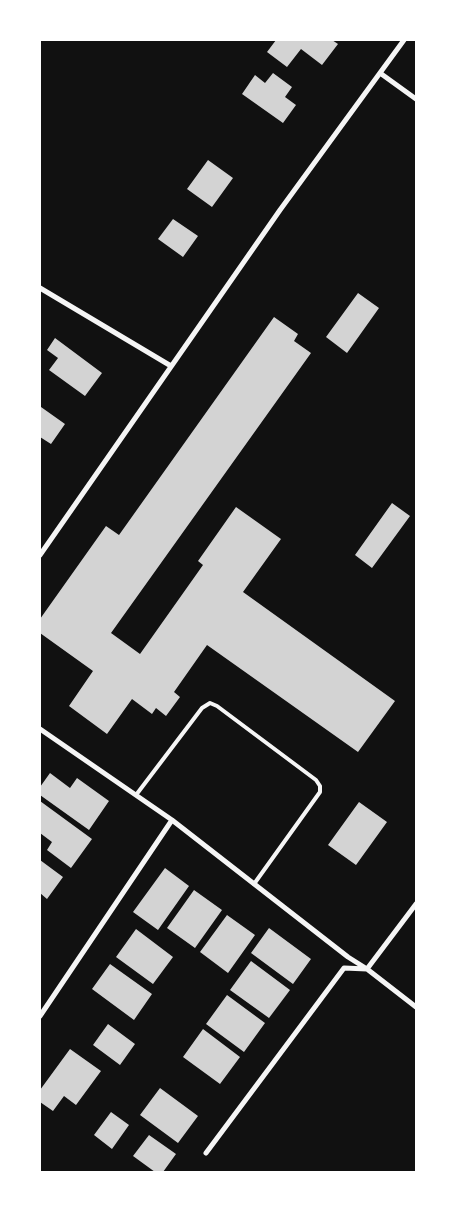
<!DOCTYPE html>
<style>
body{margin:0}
#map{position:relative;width:456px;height:1212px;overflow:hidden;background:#111;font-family:"PT Sans Narrow",sans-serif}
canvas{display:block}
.frame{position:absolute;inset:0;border:41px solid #fff;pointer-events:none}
</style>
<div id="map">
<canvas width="456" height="1212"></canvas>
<div class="frame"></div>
</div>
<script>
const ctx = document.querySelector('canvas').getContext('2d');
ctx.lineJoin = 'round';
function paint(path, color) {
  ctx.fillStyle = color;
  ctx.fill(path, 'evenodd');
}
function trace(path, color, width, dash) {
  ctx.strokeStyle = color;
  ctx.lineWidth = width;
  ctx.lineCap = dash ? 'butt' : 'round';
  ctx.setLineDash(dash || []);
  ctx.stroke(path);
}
const building = new Path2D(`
 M 276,40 L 332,40 L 338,44 L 322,65 L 301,49 L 287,67 L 267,52 Z
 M 273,73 L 292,87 L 285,97 L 296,105 L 283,123 L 242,94 L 255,75 L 265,83 Z
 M 208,160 L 233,178 L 212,207 L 187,189 Z
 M 173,219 L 198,236 L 183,257 L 158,239 Z
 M 358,293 L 379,308 L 347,353 L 326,337 Z
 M 274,317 L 298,334 L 294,341 L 311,353 L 111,633 L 140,654 L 203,565 L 198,561 L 236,507 L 281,539 L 243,592 L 395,701 L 358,752 L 207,645 L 174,692 L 180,697 L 166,716 L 156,708 L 152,714 L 132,699 L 107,734 L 69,706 L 93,671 L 40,633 L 40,619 L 106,526 L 119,535 Z
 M 55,338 L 102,373 L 85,396 L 49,370 L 58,358 L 47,350 Z
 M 41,407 L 65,424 L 51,444 L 40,437 L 40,409 Z
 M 392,503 L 410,516 L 372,568 L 355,555 Z
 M 50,773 L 70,788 L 77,778 L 109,801 L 89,830 L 40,795 L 40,787 Z
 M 40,801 L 92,839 L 71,868 L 47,850 L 52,842 L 40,833 Z
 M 359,802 L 387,822 L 356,865 L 328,845 Z
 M 40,860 L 63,877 L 47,899 L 40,893 Z
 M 165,868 L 189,886 L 158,930 L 133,912 Z
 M 194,890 L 222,910 L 195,948 L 167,928 Z
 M 227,915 L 255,935 L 228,973 L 200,952 Z
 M 269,928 L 311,959 L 293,984 L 251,953 Z
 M 136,929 L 173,957 L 153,984 L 116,957 Z
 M 251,961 L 290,990 L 269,1018 L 230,990 Z
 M 110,964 L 152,994 L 134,1020 L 92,989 Z
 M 227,995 L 265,1023 L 244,1052 L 206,1024 Z
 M 108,1024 L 135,1044 L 120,1065 L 93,1045 Z
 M 203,1029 L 240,1057 L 220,1084 L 183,1057 Z
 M 70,1049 L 101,1071 L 76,1105 L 64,1096 L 53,1111 L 40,1102 L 40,1090 Z
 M 160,1088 L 198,1116 L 178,1143 L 140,1115 Z
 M 111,1112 L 129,1125 L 112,1149 L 94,1135 Z
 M 149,1135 L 176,1154 L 163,1172 L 155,1172 L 133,1156 Z`);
const service = new Path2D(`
 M 136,795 L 202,708 L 210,703 L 217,706 L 316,780 L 320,786 L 320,792 L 254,884`);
const minor = new Path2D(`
 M 380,73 L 416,99
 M 40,288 L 171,366
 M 40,555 L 280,210 L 404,40
 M 40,729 L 172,820 L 348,957 L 367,969 L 416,1007
 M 40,1016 L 172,820
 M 206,1153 L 344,968 L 367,969 L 416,904`);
paint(building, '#d3d3d3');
trace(service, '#f5f5f5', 4);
trace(minor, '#f5f5f5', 5);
</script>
